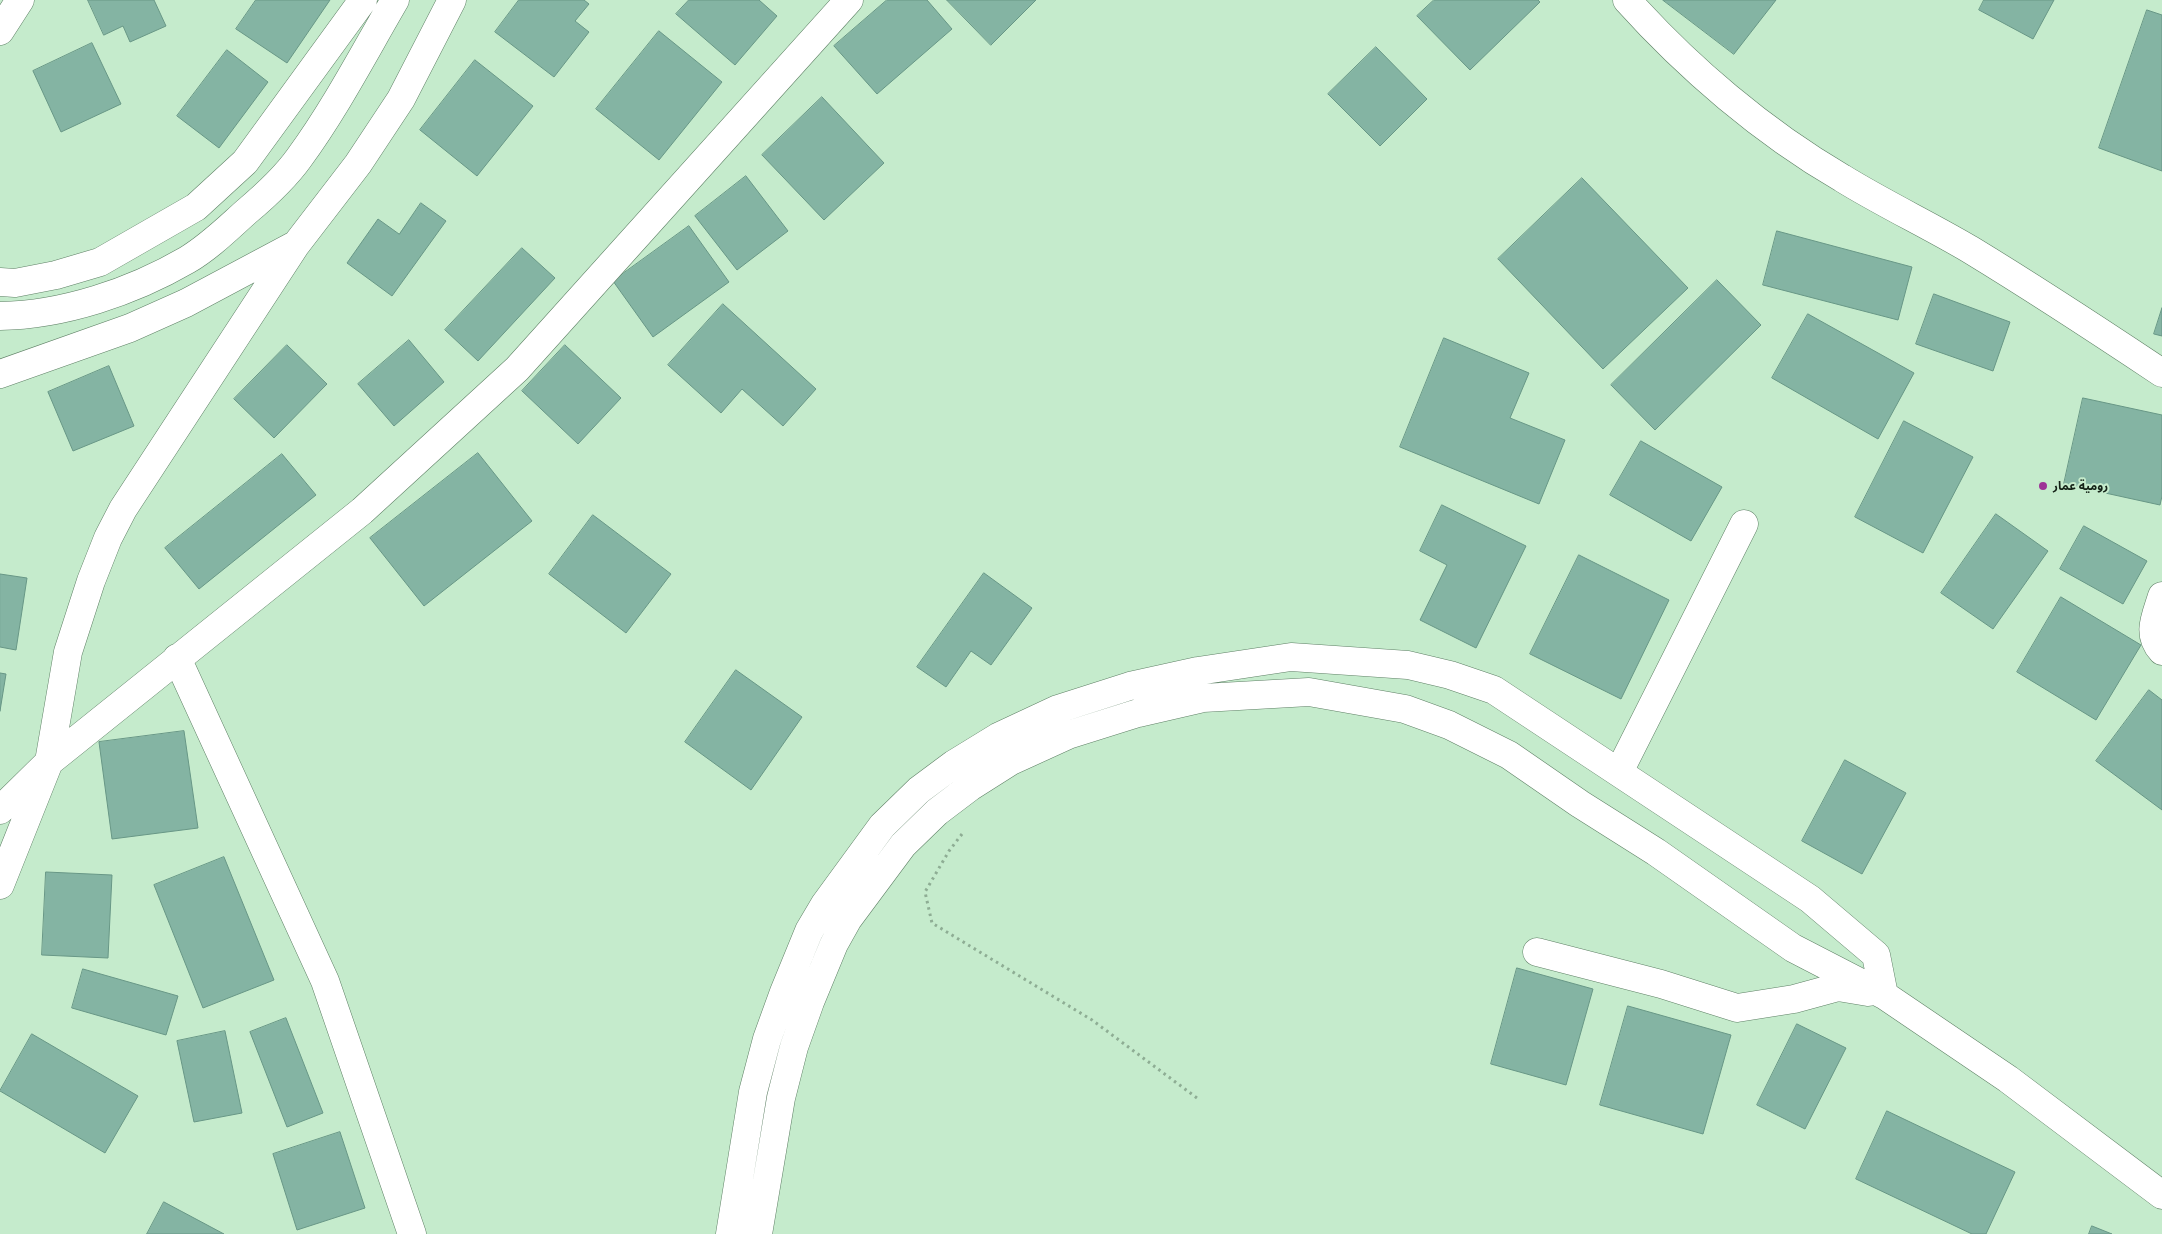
<!DOCTYPE html>
<meta charset="utf-8">
<style>
body{margin:0}
canvas{display:block;background:#c5ebcc}
</style>
<canvas width="2162" height="1234"></canvas>
<script>
const ctx = document.querySelector('canvas').getContext('2d');
ctx.lineJoin = 'round';
function paint(path, color) {
  ctx.fillStyle = color;
  ctx.fill(path, 'evenodd');
}
function trace(path, color, width, dash) {
  ctx.strokeStyle = color;
  ctx.lineWidth = width;
  ctx.lineCap = dash ? 'butt' : 'round';
  ctx.setLineDash(dash || []);
  ctx.stroke(path);
}
function write(font, color, halo, rows, align = 'center') {
  ctx.font = font + ' Figtree,"Noto Sans Arabic",sans-serif';
  ctx.lineWidth = 4;
  ctx.setLineDash([]);
  ctx.textBaseline = 'middle';
  ctx.strokeStyle = halo;
  ctx.fillStyle = color;
  for (const [text, x, y, turn = 0] of rows) {
    ctx.save();
    ctx.translate(x, y);
    ctx.rotate((+turn || 0) * Math.PI / 180);
    ctx.textAlign = isNaN(turn) ? turn : align;
    if (halo) ctx.strokeText(text, 0, 0);
    ctx.fillText(text, 0, 0);
    ctx.restore();
  }
}
const building = new Path2D(`
 M 88,0 L 154,0 L 166,26 L 130,42 L 123,26 L 104,35 Z
 M 256,0 L 330,0 L 287,63 L 236,29 Z
 M 519,0 L 584,0 L 589,4 L 575,21 L 589,32 L 554,77 L 495,32 Z
 M 689,0 L 759,0 L 777,16 L 735,65 L 676,14 Z
 M 887,0 L 927,0 L 952,29 L 877,94 L 834,46 Z
 M 947,0 L 1036,0 L 991,45 Z
 M 1434,0 L 1538,0 L 1540,2 L 1470,70 L 1417,16 Z
 M 1663,0 L 1776,0 L 1734,54 Z
 M 1984,0 L 2054,0 L 2033,39 L 1979,10 Z
 M 2147,10 L 2162,15 L 2162,171 L 2099,148 Z
 M 659,31 L 722,82 L 659,160 L 596,109 Z
 M 92,43 L 121,104 L 61,132 L 33,71 Z
 M 1376,47 L 1427,99 L 1380,146 L 1328,94 Z
 M 227,50 L 268,82 L 219,148 L 177,116 Z
 M 475,60 L 533,106 L 477,176 L 420,130 Z
 M 822,97 L 884,163 L 824,220 L 762,155 Z
 M 746,176 L 788,231 L 737,270 L 695,216 Z
 M 1582,178 L 1688,288 L 1603,369 L 1498,259 Z
 M 421,203 L 446,221 L 392,296 L 347,263 L 378,219 L 399,234 Z
 M 689,226 L 729,282 L 653,337 L 613,281 Z
 M 1777,231 L 1912,267 L 1898,320 L 1763,285 Z
 M 522,248 L 555,278 L 478,361 L 445,330 Z
 M 1717,280 L 1761,325 L 1655,430 L 1611,385 Z
 M 1934,294 L 2010,322 L 1993,371 L 1916,344 Z
 M 723,304 L 816,389 L 783,426 L 742,389 L 721,413 L 668,365 Z
 M 2162,308 L 2162,336 L 2154,334 Z
 M 1808,314 L 1914,373 L 1878,439 L 1772,378 Z
 M 1444,338 L 1529,373 L 1510,418 L 1565,440 L 1539,504 L 1400,447 Z
 M 409,340 L 444,382 L 394,426 L 358,384 Z
 M 287,345 L 327,384 L 274,438 L 234,399 Z
 M 565,345 L 621,398 L 578,444 L 522,391 Z
 M 109,366 L 134,426 L 73,451 L 48,392 Z
 M 2083,398 L 2162,415 L 2162,496 L 2160,505 L 2064,484 Z
 M 1904,421 L 1973,457 L 1923,553 L 1855,517 Z
 M 1641,441 L 1722,487 L 1691,541 L 1610,495 Z
 M 478,453 L 532,521 L 424,606 L 370,538 Z
 M 282,454 L 316,495 L 199,589 L 165,548 Z
 M 1442,505 L 1526,546 L 1476,648 L 1420,620 L 1447,565 L 1420,551 Z
 M 1996,514 L 2048,551 L 1993,629 L 1941,593 Z
 M 593,515 L 671,574 L 626,633 L 549,574 Z
 M 2084,526 L 2147,561 L 2123,604 L 2060,569 Z
 M 1579,555 L 1669,600 L 1621,699 L 1530,654 Z
 M 984,573 L 1032,608 L 991,665 L 971,651 L 946,687 L 917,667 Z
 M 0,574 L 27,578 L 16,650 L 0,647 Z
 M 2061,597 L 2141,645 L 2096,720 L 2017,672 Z
 M 736,670 L 802,717 L 751,790 L 685,742 Z
 M 0,673 L 6,674 L 0,711 Z
 M 2149,690 L 2162,700 L 2162,810 L 2096,761 Z
 M 184,731 L 198,828 L 112,839 L 99,742 Z
 M 1845,760 L 1906,793 L 1862,874 L 1802,841 Z
 M 224,857 L 274,980 L 203,1008 L 154,885 Z
 M 46,872 L 112,875 L 108,958 L 42,955 Z
 M 1517,968 L 1593,989 L 1566,1085 L 1491,1064 Z
 M 83,969 L 178,996 L 166,1035 L 72,1008 Z
 M 1628,1006 L 1731,1035 L 1703,1134 L 1600,1105 Z
 M 286,1018 L 323,1113 L 287,1127 L 250,1032 Z
 M 1797,1024 L 1846,1048 L 1805,1129 L 1757,1105 Z
 M 225,1031 L 242,1113 L 194,1122 L 177,1041 Z
 M 32,1034 L 138,1096 L 105,1153 L 0,1091 Z
 M 1887,1111 L 2015,1172 L 1986,1234 L 1972,1234 L 1856,1179 Z
 M 340,1132 L 365,1208 L 297,1230 L 273,1154 Z
 M 164,1202 L 224,1234 L 147,1234 Z
 M 2092,1226 L 2112,1234 L 2089,1234 Z`);
const path = new Path2D(`
 M 962,834 L 949,851 L 925,892 L 932,923 L 1092,1020 L 1197,1098`);
const minor = new Path2D(`
 M 1627,0 C 1688,68 1763,132 1842,178 C 1884,204 1929,225 1971,250 C 2035,289 2099,331 2162,373
 M 0,374 L 130,328 L 186,303 L 293,246
 M 2162,596 C 2156,616 2146,634 2162,651
 M 177,658 L 325,981 L 412,1234
 M 1619,772 L 1744,524
 M 0,810 L 49,762 L 362,511 L 517,369 L 849,0
 M 0,885 L 49,762 L 68,652 L 91,581 L 108,538 L 123,509 L 295,246 L 358,164 L 401,99 L 452,0
 M 1537,952 L 1661,984 L 1737,1008 L 1794,999 L 1838,987 L 1868,992
 M 730,1234 L 753,1092 L 767,1039 L 784,992 L 809,931 L 825,904 L 882,826 L 919,790 L 954,764 L 998,737 L 1058,709 L 1130,686 L 1198,671 L 1291,657 L 1408,665 L 1450,675 L 1494,690 L 1810,899 L 1876,955 L 1884,995
 M 758,1234 L 781,1098 L 794,1047 L 810,1002 L 834,944 L 848,919 L 903,845 L 937,812 L 970,787 L 1011,761 L 1068,735 L 1138,713 L 1203,698 L 1309,692 L 1405,709 L 1449,725 L 1509,755 L 1580,804 L 1656,852 L 1793,948 L 1884,995 L 2008,1079 L 2162,1195`);
const highway = new Path2D(`
 M 0,31 L 20,0
 M 0,282 L 15,283 L 56,275 L 100,262 L 196,207 L 245,162 L 363,0
 M 0,316 C 63,315 132,292 187,260 C 209,247 227,229 246,212 C 265,196 284,179 299,158 C 335,109 364,53 395,0`);
const markers = [
 [2043,486,5,"#9d3396"]
];
const poiNames = [
 ["رومية عمار",2053,486]
];
paint(building, '#84b4a3');
trace(building, '#689786', 1);
trace(minor, '#5f8166', 29);
trace(highway, '#5f8166', 29);
trace(path, '#8ead94', 3, [2.5, 4]);
trace(minor, '#fff', 28);
trace(highway, '#fff', 28);
for (const [x, y, r, color] of markers) {
  const dot = new Path2D();
  dot.arc(x, y, r, 0, 2 * Math.PI);
  ctx.fillStyle = color;
  ctx.fill(dot);
  trace(dot, '#c5ebcc', 2);
}
write('bold 12px', '#142217', '#c5ebcc', poiNames, 'left');
</script>
